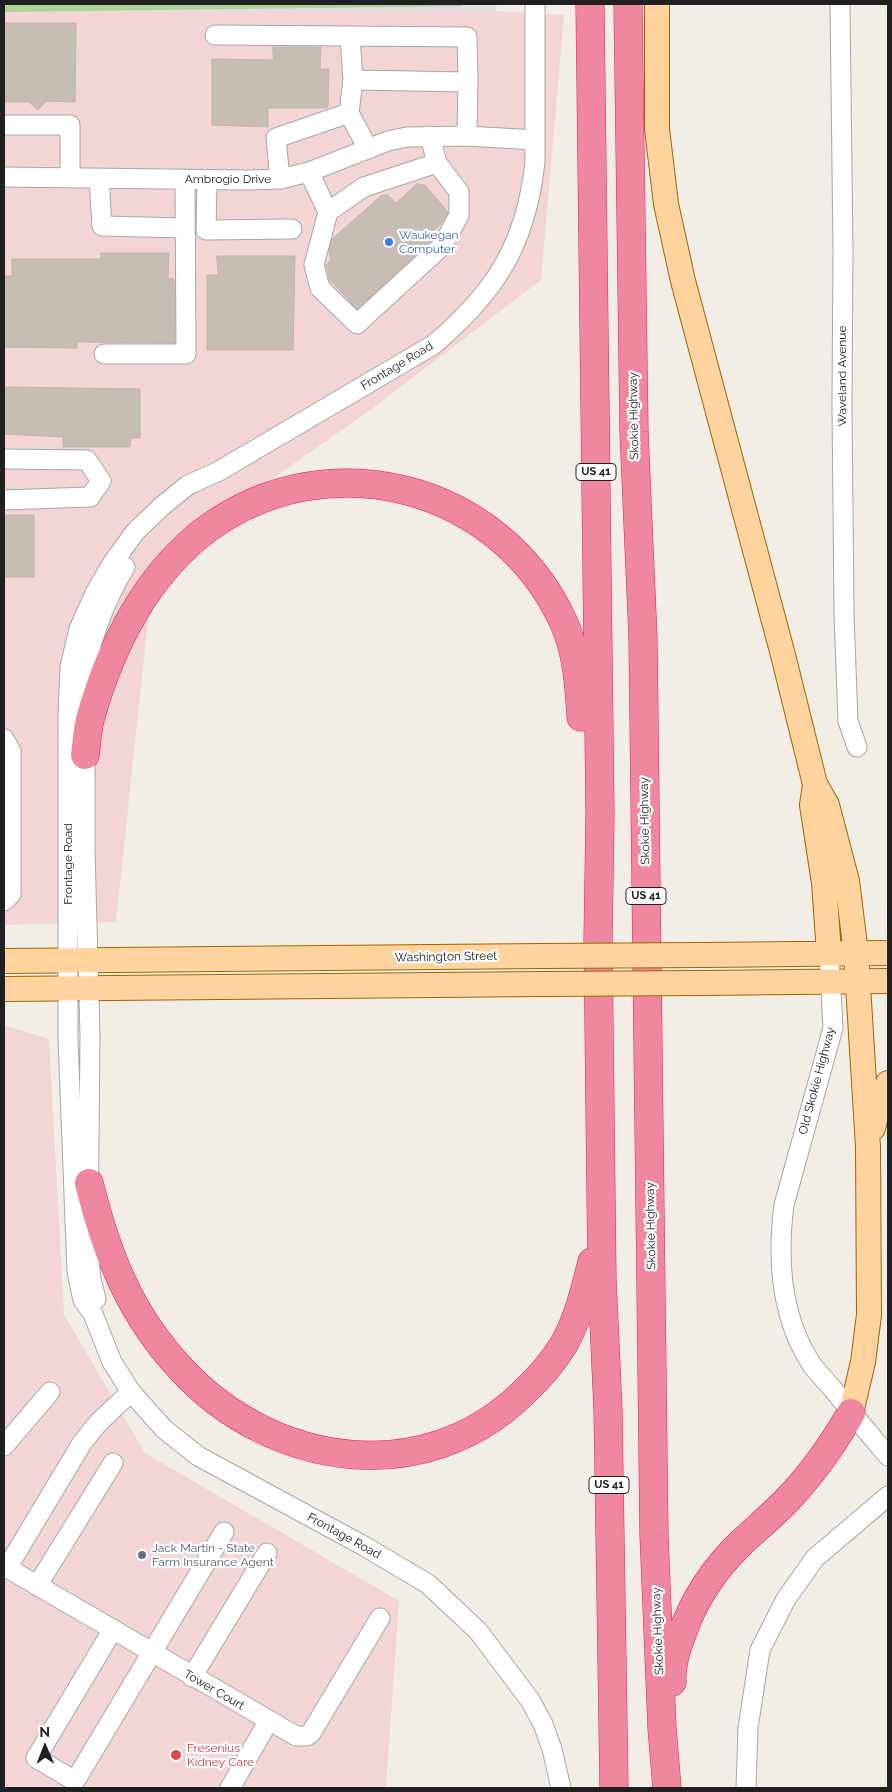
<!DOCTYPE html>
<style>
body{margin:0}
#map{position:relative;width:892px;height:1792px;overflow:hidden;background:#f2eee6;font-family:Raleway,sans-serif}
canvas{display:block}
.frame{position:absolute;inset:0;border:5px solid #202020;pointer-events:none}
.north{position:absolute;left:20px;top:1722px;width:50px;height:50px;-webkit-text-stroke:4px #fff;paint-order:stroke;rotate:359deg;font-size:14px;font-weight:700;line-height:20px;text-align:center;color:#202020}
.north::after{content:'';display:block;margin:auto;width:18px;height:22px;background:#202020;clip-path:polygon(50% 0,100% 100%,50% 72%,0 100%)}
</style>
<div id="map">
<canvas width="892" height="1792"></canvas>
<div class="frame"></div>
<div class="north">N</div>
</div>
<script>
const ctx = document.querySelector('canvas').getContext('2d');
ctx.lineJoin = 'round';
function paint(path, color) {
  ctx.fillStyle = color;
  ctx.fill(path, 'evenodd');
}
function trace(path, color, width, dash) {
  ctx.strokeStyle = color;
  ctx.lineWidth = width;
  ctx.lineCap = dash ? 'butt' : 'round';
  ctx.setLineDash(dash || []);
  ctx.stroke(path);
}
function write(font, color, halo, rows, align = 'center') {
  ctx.font = font + ' Raleway,sans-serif';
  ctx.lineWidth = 4.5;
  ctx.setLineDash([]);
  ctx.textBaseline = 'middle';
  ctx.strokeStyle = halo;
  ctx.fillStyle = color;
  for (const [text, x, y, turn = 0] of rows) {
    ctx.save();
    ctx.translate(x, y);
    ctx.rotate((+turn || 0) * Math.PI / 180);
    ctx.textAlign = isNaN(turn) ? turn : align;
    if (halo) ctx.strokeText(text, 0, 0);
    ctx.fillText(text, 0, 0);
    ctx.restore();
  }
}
const residential = new Path2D(`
 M 4,4 L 497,4 L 496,11 L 4,11 Z`);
const commercial = new Path2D(`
 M 4,11 L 496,11 L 564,15 L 541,280 L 373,408 L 154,562 L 116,922 L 4,925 Z
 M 4,1025 L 49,1039 L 64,1314 L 145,1453 L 399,1601 L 386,1788 L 4,1788 Z`);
const forest = new Path2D(`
 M 4,4 L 461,4 L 462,6 L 4,12 Z`);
const building = new Path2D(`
 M 4,23 L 76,23 L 75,102 L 46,101 L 38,110 L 29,102 L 4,102 Z
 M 273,47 L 321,47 L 320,69 L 329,69 L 328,108 L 268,108 L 268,127 L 212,125 L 212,59 L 273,60 Z
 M 417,184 L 425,185 L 448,212 L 441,224 L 427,237 L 431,241 L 357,309 L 330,280 L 326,265 L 331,260 L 329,252 L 332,239 L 382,195 L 388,195 L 396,203 Z
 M 101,253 L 169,253 L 168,278 L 174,279 L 175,343 L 77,342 L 77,348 L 4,347 L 4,276 L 12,276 L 12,259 L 101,259 Z
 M 217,256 L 295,256 L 293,350 L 207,350 L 207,275 L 218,275 Z
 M 4,387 L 140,389 L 140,438 L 131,438 L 130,447 L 63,447 L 63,437 L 4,434 Z
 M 4,515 L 34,515 L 34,577 L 4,577 Z`);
const minor = new Path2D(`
 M 535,4 L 535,162 C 526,245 495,293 433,345 L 219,471 L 188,485 L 161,507 L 135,532 L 112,564 L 95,593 L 79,629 L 70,667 L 68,714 L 68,1039 L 77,1272 L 83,1300 L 93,1314 L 112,1362 L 131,1392 L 164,1429 L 198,1456 L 364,1546 L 428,1584 L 478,1631 L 530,1700 L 543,1724 L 552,1749 L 561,1788
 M 840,4 L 843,250 L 842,404 L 844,615 L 848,721 L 857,747
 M 215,35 L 350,36 L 353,80 L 349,113 L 276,138 L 280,179
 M 350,36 L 467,37 L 468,82
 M 353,80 L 468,82 L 467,136
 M 349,113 L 368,149
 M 4,125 L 70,125 L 70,178
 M 309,172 L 328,212 L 314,265 L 320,288 L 357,324 L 443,245 L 459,215 L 459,192 L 437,163 L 430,136
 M 4,177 L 248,180 L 280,179 L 309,172 L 388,141 L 407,137 L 467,136 L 535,140
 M 99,178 L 102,226 L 185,228
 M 207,180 L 206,230 L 292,229
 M 328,212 L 364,187 L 437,163
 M 104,354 L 186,354 L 185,179
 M 4,459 L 87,460 L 101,481 L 90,497 L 4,500
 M 84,717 C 84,707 83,696 84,686 C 87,646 104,602 125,567
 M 4,739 L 11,751 L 11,894 L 4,901
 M 85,745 L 85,851 L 90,1035 L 88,1246 L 91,1279 L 96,1299
 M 829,953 L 833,1028 L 784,1205 C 777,1259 781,1318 812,1365 C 818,1373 825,1380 832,1388 C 850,1411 869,1434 888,1456
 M 4,1446 L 50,1392
 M 4,1566 L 296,1736 L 307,1736 L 311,1733 L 380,1618
 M 7,1568 L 82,1443 L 98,1423 L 131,1392
 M 37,1586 L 113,1463
 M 112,1631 L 36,1758 L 75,1781 L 224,1532
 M 192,1677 L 267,1553
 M 230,1788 L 268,1722
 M 746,1788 L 748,1728 L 760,1650 L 786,1599 L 815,1558 L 888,1496`);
const major = new Path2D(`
 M 657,4 L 657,129 L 666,204 L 683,281 L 783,655 L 815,784 L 827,805 L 847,881 L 856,953 L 868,1147 L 869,1315 L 863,1362 L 851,1413
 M 814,791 L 812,805 L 824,883 L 829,953
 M 703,955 L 888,953
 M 4,961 L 542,956
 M 701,983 L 888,981
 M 4,989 L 543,984
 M 873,1128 L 879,1104 L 888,1083`);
const highway = new Path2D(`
 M 590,4 L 600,814 L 598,940 L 602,1279 L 608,1410 L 614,1788
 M 628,4 L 634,432 L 643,638 L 654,1535 L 662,1728 L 667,1788
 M 85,755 C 87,742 87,728 91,716 C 111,645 147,574 207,529 C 328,440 500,485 563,621 C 577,651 579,684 581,717
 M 89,1183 C 107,1255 130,1315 182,1370 C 272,1467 424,1490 523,1393 C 538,1379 553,1362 564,1344 C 578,1319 585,1290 592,1262
 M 672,1682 C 671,1666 676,1649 682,1634 C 694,1599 714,1569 741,1543 C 757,1528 774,1514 788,1499 C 813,1473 833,1444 851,1413`);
const majorBridge = new Path2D(`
 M 542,956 L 703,955
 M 543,984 L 701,983`);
const markers = [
 [389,242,5,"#3f7fe0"],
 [142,1555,5,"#5c6f8a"],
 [176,1755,6,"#e0444e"]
];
const shields = [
 [596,472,40],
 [646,896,40],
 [609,1485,40]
];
const shieldNames = [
 ["US 41",596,472],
 ["US 41",646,896],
 ["US 41",609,1485]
];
const streetNames = [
 ["Ambrogio Drive",228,179],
 ["Frontage Road",397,366,-31],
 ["Waveland Avenue",842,376,-90],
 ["Skokie Highway",634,416,-91],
 ["Skokie Highway",645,821,-91],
 ["Frontage Road",68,864,-90],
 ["Washington Street",446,957,-1],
 ["Old Skokie Highway",817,1081,-75],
 ["Skokie Highway",651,1226,-91],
 ["Frontage Road",344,1536,29],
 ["Skokie Highway",658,1631,-92],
 ["Tower Court",214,1690,30]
];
const shopNames = [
 ["Waukegan",399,235],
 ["Computer",399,249]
];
const serviceNames = [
 ["Jack Martin - State",152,1548],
 ["Farm Insurance Agent",152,1562]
];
const healthNames = [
 ["Fresenius",187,1748],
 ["Kidney Care",187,1762]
];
paint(residential, '#dfdddd');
paint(commercial, '#f3d5d5');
paint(forest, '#abd498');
paint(building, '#c6bdb5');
trace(building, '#c5b4a7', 1);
trace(minor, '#a7a7a7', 21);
trace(major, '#9d6600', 26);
trace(highway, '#ea1965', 29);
trace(minor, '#fff', 19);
trace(major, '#ffd39e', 24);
trace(highway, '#ef889e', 28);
trace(majorBridge, '#9d6600', 26, []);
trace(majorBridge, '#ffd39e', 24);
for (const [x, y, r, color] of markers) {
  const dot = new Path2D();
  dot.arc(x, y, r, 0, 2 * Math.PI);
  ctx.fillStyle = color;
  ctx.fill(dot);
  trace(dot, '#fff', 2);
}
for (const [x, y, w] of shields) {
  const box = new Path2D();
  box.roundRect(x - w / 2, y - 8.5, w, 17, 4);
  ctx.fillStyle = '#fff';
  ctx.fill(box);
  trace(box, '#202020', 1);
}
write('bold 11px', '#202020', null, shieldNames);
write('12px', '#202020', '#fff', streetNames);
write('12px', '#366cbe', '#fff', shopNames, 'left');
write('12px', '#4e5e75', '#fff', serviceNames, 'left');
write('12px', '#be3a42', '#fff', healthNames, 'left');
</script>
